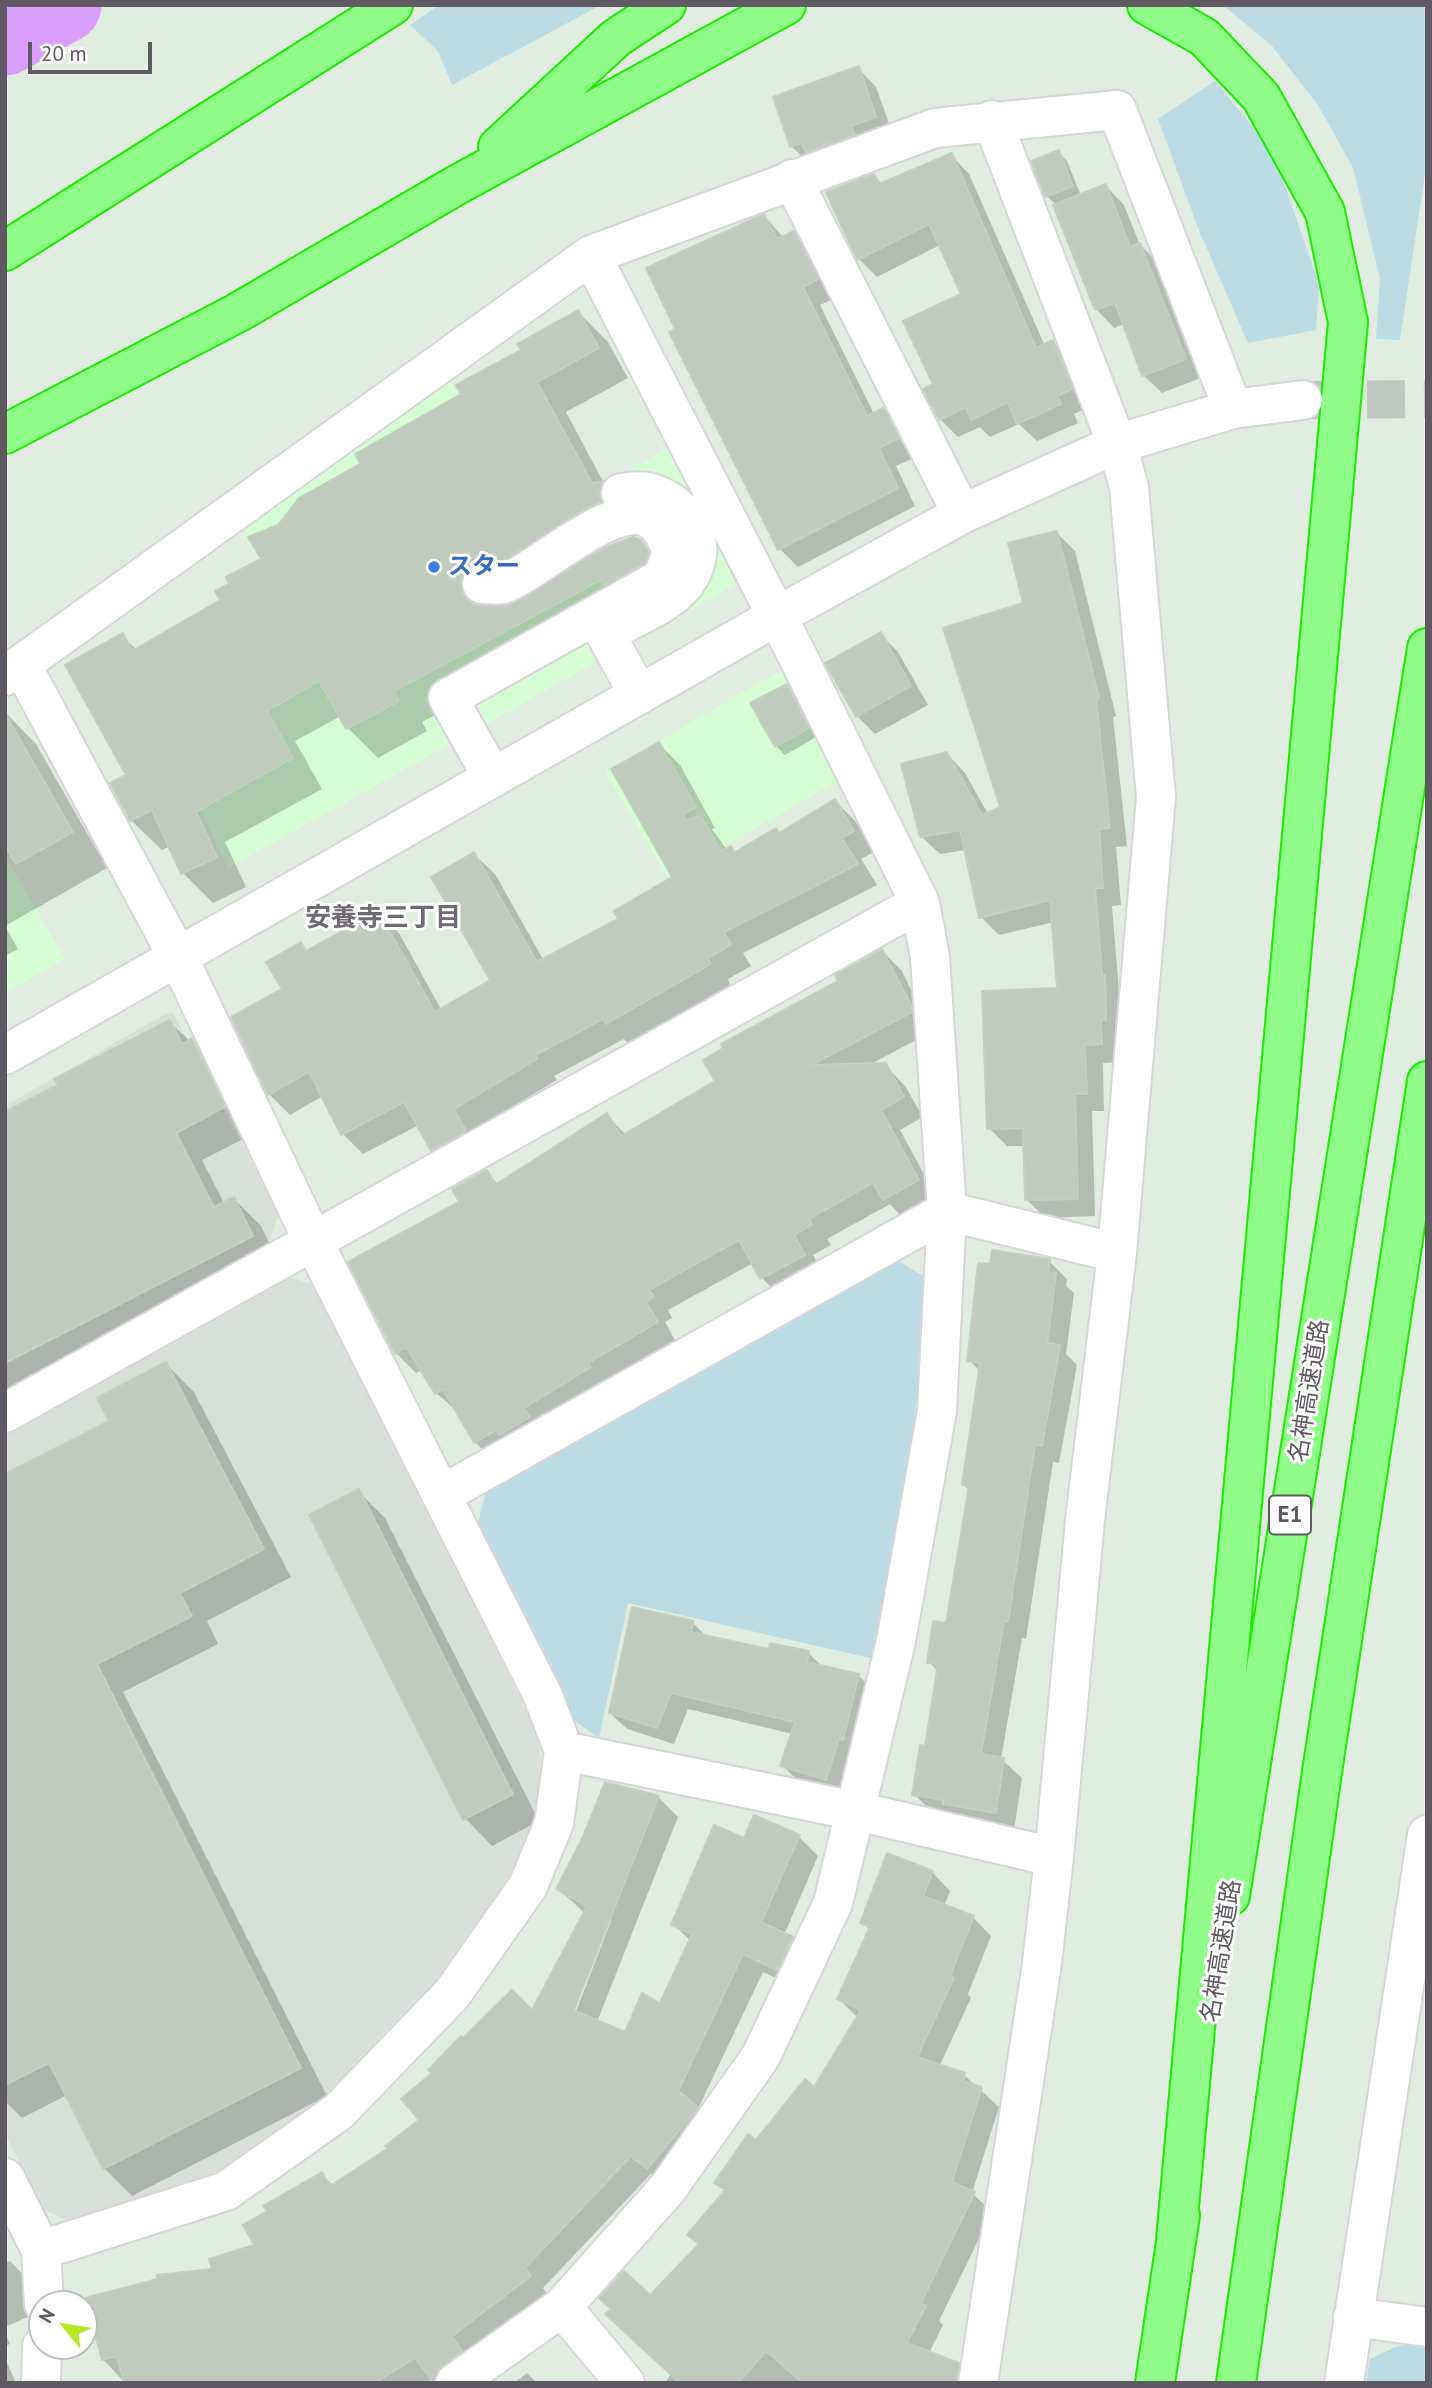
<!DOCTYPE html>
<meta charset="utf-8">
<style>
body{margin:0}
#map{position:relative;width:1432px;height:2388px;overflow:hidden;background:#e0ece0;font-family:"PT Sans",sans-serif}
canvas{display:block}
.frame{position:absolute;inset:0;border:7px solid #5f5961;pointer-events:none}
.north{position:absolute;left:28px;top:2290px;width:70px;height:70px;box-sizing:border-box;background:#fff;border:2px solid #bfbdc0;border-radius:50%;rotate:300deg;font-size:19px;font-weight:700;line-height:28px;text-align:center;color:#5f5961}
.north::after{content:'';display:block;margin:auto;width:24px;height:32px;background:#b4e82a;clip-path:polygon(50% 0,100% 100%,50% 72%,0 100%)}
.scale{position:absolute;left:28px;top:42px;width:124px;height:32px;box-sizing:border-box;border:4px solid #5f5961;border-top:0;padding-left:9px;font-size:21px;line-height:24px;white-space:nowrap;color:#5f5961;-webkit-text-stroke:5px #fff;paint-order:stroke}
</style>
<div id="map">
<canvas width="1432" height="2388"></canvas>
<div class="frame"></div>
<div class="north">N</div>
<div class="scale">20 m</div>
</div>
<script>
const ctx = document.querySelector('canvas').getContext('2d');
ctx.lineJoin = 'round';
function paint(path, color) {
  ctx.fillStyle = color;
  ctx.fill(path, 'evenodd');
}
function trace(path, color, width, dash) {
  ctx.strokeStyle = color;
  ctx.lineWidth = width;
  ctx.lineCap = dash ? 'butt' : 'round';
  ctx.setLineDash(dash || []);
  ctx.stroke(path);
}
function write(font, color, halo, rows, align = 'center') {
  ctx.font = font + ' "PT Sans","Noto Sans JP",sans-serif';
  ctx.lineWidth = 6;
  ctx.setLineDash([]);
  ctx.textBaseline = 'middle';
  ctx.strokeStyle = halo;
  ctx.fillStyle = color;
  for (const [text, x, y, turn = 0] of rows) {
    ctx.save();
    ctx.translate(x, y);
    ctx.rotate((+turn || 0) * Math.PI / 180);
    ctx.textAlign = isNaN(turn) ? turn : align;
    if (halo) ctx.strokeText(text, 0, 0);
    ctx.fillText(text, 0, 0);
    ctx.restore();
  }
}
const commercial = new Path2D(`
 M 448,377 L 533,525 L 670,447 L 736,584 L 228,868 L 164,733 L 310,651 L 243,532 Z
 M 784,669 L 838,781 L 668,878 L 605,772 Z
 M 5,856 L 65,959 L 5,993 Z`);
const industrial = new Path2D(`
 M 167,1013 L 173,1013 L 279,1214 L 268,1245 L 5,1392 L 5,1106 Z
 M 288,1277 L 316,1285 L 538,1735 L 543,1779 L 538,1819 L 524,1853 L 473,1947 L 333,2097 L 236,2162 L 195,2182 L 71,2222 L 44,2210 L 5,2134 L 5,1435 Z`);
const green = new Path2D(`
 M 439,5 L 601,5 L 452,85 L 438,51 L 410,25 Z
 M 1223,5 L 1427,5 L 1427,161 L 1400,340 L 1376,339 L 1380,278 L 1353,168 L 1318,105 L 1272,46 Z
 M 1215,81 L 1256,131 L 1281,174 L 1319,285 L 1316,330 L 1248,343 L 1200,233 L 1158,119 Z
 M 896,1260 L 925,1277 L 920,1377 L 900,1535 L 874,1659 L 628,1603 L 599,1738 L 572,1719 L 478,1523 L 486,1491 Z
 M 1412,2343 L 1427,2345 L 1427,2383 L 1366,2383 L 1370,2359 L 1393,2348 Z`);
const shadow = new Path2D(`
 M 858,68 L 876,87 L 893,135 L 810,164 L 791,146 Z
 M 1058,152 L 1067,161 L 1081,196 L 1106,186 L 1124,205 L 1140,245 L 1158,263 L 1203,377 L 1162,393 L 1143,375 L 1124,324 L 1114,328 L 1096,309 L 1055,204 L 1047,196 L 1034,162 Z
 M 951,155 L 969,174 L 1045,346 L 1053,342 L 1071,360 L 1089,407 L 1074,414 L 1078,423 L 1037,441 L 1019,424 L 990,437 L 980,427 L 958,437 L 940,419 L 935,385 L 963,295 L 940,245 L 877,277 L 859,259 L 874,176 L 883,185 Z
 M 764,216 L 784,238 L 793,233 L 812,251 L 835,298 L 820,305 L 874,414 L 883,410 L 902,428 L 916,457 L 896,466 L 915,506 L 798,567 L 780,549 L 677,329 Z
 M 578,312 L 608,342 L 628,378 L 566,412 L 630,532 L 602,548 L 641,542 L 671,572 L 631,609 L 422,722 L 427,731 L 378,758 L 348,728 L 341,716 L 295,741 L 322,789 L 225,842 L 246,887 L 213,903 L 183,873 L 170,846 L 162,850 L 131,820 L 112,784 L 128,776 L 122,636 L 137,650 L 223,601 L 263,559 L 279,526 ZM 535,592 L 510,607 L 492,607 L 502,595 Z
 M 1057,533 L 1075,551 L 1116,716 L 1113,717 L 1127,846 L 1116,847 L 1121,905 L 1112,906 L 1119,992 L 1123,995 L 1119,1062 L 1103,1063 L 1104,1111 L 1092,1111 L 1095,1216 L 1045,1218 L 1026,1199 L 1025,1146 L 1007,1146 L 989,1128 L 1059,990 L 1054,922 L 999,935 L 981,917 L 966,850 L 940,854 L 921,836 L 947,754 L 965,773 L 988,814 L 1002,808 L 1025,604 Z
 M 880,634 L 898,652 L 928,705 L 875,734 L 857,716 Z
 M 787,686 L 795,695 L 816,737 L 785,755 L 776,746 Z
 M 5,712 L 36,744 L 107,868 L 5,926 Z
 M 659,744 L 680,765 L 715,828 L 712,829 L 727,850 L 731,848 L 736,853 L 780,834 L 835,801 L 856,822 L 874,852 L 861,859 L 877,885 L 743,953 L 751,966 L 728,979 L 730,985 L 628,1043 L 624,1039 L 554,1076 L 557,1080 L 473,1130 L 453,1170 L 432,1150 L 419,1125 L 363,1154 L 343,1134 L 323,1096 L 290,1115 L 269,1094 L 284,989 L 301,944 L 308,952 L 378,913 L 399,933 L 442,1011 L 492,981 L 474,854 L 495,874 L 544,961 L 621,919 L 675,877 Z
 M 5,926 L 18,949 L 5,956 Z
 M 882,951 L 902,971 L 931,1032 L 867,1066 L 885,1065 L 905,1086 L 923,1117 L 900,1130 L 938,1200 L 904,1219 L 890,1204 L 827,1239 L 831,1245 L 813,1255 L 824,1275 L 781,1298 L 762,1278 L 753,1263 L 668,1310 L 672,1318 L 665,1322 L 676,1342 L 495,1462 L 475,1442 L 458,1412 L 436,1393 L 422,1370 L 416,1373 L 396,1353 L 461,1202 L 486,1172 L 499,1185 L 607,1116 L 626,1135 L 717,1082 Z
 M 169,1022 L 219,1067 L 251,1135 L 202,1160 L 224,1203 L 234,1199 L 261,1226 L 279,1263 L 5,1404 L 5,1114 Z
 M 1049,1261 L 1067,1279 L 1066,1286 L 1074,1293 L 1066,1354 L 1077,1365 L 1059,1463 L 1053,1462 L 1026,1639 L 1022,1638 L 1001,1759 L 1022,1778 L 1014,1830 L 932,1812 L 914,1794 L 927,1748 L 938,1671 L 929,1662 L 948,1625 L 970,1491 L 963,1485 L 981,1372 L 969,1360 Z
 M 166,1364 L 194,1392 L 291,1577 L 207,1621 L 218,1644 L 123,1692 L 327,2096 L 132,2196 L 104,2168 L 67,2095 L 22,2118 L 5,2101 L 5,1476 L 111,1422 Z
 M 358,1491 L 385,1518 L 539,1821 L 492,1846 L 465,1818 Z
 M 693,1623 L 707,1637 L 769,1652 L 808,1653 L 823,1667 L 858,1675 L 875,1692 L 843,1796 L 799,1782 L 782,1765 L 793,1734 L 688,1709 L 674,1744 L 627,1729 L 610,1713 Z
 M 658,1797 L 678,1817 L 597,2022 L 626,2034 L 661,2005 L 691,1941 L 673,1924 L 744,1840 L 799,1837 L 818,1856 L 784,1935 L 811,1958 L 797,1988 L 763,1972 L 698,2109 L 716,2128 L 667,2187 L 651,2174 L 543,2288 L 549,2296 L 436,2383 L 432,2379 L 426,2383 L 125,2383 L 103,2359 L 214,2270 L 257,2246 L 322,2175 L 334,2186 L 390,2149 L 421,2120 L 434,2073 L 463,2040 L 532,2013 L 585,1913 L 558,1889 ZM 610,1920 L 611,1921 L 573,2019 L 569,2018 Z
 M 932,1872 L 950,1891 L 944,1906 L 973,1917 L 991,1936 L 968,1994 L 971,1998 L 939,2067 L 964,2075 L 999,2107 L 972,2193 L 992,2212 L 939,2321 L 943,2325 L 929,2353 L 948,2360 L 966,2378 L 964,2383 L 665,2383 L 671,2374 L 651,2298 L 700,2245 L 690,2235 L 726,2192 L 716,2182 L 815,2089 L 857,2017 L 839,1999 L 870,1931 L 862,1922 Z
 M 10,2261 L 28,2280 L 39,2312 L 5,2327 L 5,2263 Z
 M 5,2332 L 10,2344 L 5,2346 Z
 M 5,2358 L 16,2383 L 5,2383 Z
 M 527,2373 L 537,2383 L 514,2383 Z`);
const river = new Path2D(`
 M 5,38 L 64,5`);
const building = new Path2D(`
 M 859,66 L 876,117 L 851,126 L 855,134 L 806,152 L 802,143 L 790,147 L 773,97 Z
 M 1059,150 L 1073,186 L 1045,197 L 1031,161 Z
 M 952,153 L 1036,348 L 1053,340 L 1072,389 L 1057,396 L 1061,404 L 1017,424 L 1008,402 L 971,420 L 966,407 L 939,420 L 923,389 L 933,384 L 903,321 L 961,294 L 929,224 L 857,260 L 826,192 L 874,174 L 879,184 Z
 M 1106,184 L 1130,247 L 1140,243 L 1186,359 L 1142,376 L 1115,303 L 1095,310 L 1053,205 Z
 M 764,214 L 777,239 L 794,231 L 818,279 L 803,287 L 867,416 L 884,408 L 899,438 L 879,448 L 898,488 L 778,550 L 669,332 L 675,329 L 646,268 Z
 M 578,310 L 599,348 L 537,382 L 592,483 L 603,481 L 599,495 L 601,501 L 507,558 L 496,563 L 471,565 L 464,572 L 460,583 L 462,594 L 470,602 L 481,606 L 509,605 L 606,547 L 633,537 L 641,540 L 648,551 L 645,563 L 604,585 L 601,580 L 394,691 L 399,701 L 346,729 L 319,681 L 267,711 L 293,758 L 196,812 L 217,857 L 181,874 L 152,810 L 130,821 L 110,783 L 126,775 L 65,665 L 123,633 L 132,651 L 220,600 L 215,591 L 229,584 L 226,577 L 261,559 L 248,537 L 278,525 L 299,498 L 360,464 L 355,454 L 461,394 L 456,385 L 521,350 L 517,344 Z
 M 1057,531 L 1099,698 L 1096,699 L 1110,828 L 1099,829 L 1103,888 L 1095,888 L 1102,975 L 1105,975 L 1106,1020 L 1101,1020 L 1102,1044 L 1085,1045 L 1087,1094 L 1075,1094 L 1078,1199 L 1025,1200 L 1023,1128 L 987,1129 L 982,991 L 1057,988 L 1050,900 L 979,918 L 960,830 L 920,837 L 901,764 L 947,752 L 982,815 L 1000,807 L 943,628 L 1023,603 L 1008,543 Z
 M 881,632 L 911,686 L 856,717 L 825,663 Z
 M 787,684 L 809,728 L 775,747 L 750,703 Z
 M 5,713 L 73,832 L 16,864 L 5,845 Z
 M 659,742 L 696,807 L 683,814 L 685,820 L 701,816 L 721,851 L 731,846 L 735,852 L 776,828 L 779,833 L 835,799 L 854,831 L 842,838 L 858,864 L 724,932 L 731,945 L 708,958 L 711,964 L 606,1024 L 603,1019 L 535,1055 L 537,1059 L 454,1109 L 466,1131 L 431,1151 L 404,1102 L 341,1135 L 309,1072 L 268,1095 L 231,1017 L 282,989 L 266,962 L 301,942 L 306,951 L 378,911 L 435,1012 L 490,980 L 431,877 L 474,852 L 537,962 L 618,919 L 614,911 L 672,877 L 611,769 Z
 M 882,949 L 911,1005 L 912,1012 L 811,1065 L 886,1063 L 904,1097 L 881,1110 L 919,1180 L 883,1200 L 873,1183 L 809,1219 L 812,1225 L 794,1235 L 805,1255 L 760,1279 L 739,1240 L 649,1290 L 654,1297 L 646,1302 L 658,1322 L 588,1363 L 591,1367 L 524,1408 L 530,1417 L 499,1435 L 496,1430 L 474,1443 L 443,1389 L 435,1394 L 406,1347 L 395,1354 L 348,1262 L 459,1202 L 452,1189 L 487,1170 L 495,1185 L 607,1113 L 621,1136 L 715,1081 L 703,1060 L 723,1048 L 721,1044 L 838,981 L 835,975 Z
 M 170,1020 L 182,1044 L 192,1038 L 225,1107 L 176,1133 L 214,1207 L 234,1197 L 253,1236 L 5,1363 L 5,1112 L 58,1085 L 54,1079 Z
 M 992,1250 L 1050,1259 L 1048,1272 L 1056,1273 L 1047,1343 L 1060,1345 L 1042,1446 L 1035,1445 L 1008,1622 L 1004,1621 L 981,1754 L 1004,1758 L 996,1813 L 943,1804 L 943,1800 L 912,1795 L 920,1745 L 925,1746 L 938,1664 L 927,1663 L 933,1621 L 946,1623 L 969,1486 L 962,1485 L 980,1363 L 967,1361 L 978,1263 L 990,1264 Z
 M 166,1362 L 264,1549 L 180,1593 L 192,1616 L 97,1664 L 301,2068 L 103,2169 L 49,2063 L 5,2085 L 5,1474 L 109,1421 L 97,1398 Z
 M 359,1489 L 513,1794 L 463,1820 L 309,1515 Z
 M 632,1607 L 694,1621 L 691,1632 L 768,1649 L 770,1643 L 809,1651 L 807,1662 L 859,1674 L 843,1740 L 839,1739 L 826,1780 L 780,1766 L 795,1722 L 671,1693 L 657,1728 L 609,1713 Z
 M 605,1782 L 659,1796 L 574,2010 L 625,2032 L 642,1993 L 660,2003 L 692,1934 L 671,1925 L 714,1825 L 744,1838 L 754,1815 L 800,1835 L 761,1922 L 793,1937 L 777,1970 L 743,1954 L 678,2091 L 698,2107 L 695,2112 L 647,2169 L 631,2156 L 525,2268 L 531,2276 L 452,2336 L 462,2351 L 442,2366 L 434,2383 L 415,2358 L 375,2383 L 124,2383 L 117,2356 L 102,2360 L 85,2298 L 157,2279 L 157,2275 L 212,2269 L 209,2259 L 254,2245 L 243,2225 L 267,2211 L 263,2206 L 322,2172 L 330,2186 L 387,2149 L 385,2146 L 419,2120 L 401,2099 L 432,2073 L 428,2070 L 461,2036 L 463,2038 L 512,1990 L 532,2010 L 587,1906 L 556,1889 L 582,1839 Z
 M 887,1853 L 933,1871 L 923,1896 L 974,1916 L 950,1976 L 954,1978 L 917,2057 L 965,2073 L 963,2081 L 982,2087 L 952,2182 L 975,2192 L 921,2303 L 926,2306 L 907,2343 L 959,2363 L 957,2383 L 803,2383 L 766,2351 L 738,2383 L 680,2383 L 605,2314 L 611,2309 L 599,2298 L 624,2271 L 650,2295 L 699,2244 L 687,2235 L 725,2190 L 714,2183 L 748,2134 L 756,2140 L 805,2079 L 814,2087 L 861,2010 L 837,1999 L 870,1927 L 860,1923 Z`);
const minorTunnel = new Path2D(`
 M 1310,400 L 1427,399`);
const minor = new Path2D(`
 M 792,179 L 962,514
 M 621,493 C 629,492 639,490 648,492 C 688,502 713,545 686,582 C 668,606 630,619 605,633 L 639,695
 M 482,584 C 488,584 498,586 503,584 C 537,572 613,500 648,518 C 662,525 667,539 672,553 L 662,578 L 448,698 L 493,778
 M 22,666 L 179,959 L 313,1241 L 543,1696 L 564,1751 L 554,1823 L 528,1886 L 452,1994 L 338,2112 L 226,2191 L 41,2250
 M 5,676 L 591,255 L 935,128 L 1117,110 L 1233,409
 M 5,1055 L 777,616 L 962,514 L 1117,444 L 1233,409 L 1303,400
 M 5,1413 L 920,903
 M 443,1494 L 947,1211 L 1117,1253
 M 564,1751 L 856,1811 L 1054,1857
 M 5,2178 L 41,2250 L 44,2304
 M 562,2307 L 625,2383
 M 1353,2317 L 1427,2327
 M 41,2383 L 42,2346
 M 455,2383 L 562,2307 L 668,2188 L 761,2056 L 833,1903 L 896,1641 L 937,1411 L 947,1211 L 930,957 L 920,903 L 796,653 L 591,255
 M 978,2383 L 1042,1963 L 1054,1857 L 1085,1520 L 1117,1253 L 1156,797 L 1129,487 L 1117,444 L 992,120
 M 1344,2383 L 1427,1835`);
const highway = new Path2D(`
 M 1147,5 L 1204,37 L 1261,97 L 1325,212 L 1348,322 L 1176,2240
 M 498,147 L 616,38 L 666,5
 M 5,251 L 393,5
 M 5,434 L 237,313 L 455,186 L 786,5
 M 1230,1896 L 1427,648
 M 1155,2383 L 1180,2215
 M 1236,2383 L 1322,1772 L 1427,1081`);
const markers = [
 [434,567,7,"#3f7fe0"]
];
const shields = [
 [1290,1515,42]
];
const shieldNames = [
 ["E1",1290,1515]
];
const shopNames = [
 ["スター",448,567]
];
const streetNames = [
 ["名神高速道路",1310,1391,-81],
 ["名神高速道路",1222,1951,-81]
];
const neighbourhoodNames = [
 ["安養寺三丁目",383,919]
];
paint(commercial, '#d5fdd4');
paint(industrial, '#d8dfd8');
paint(green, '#bcdce4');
paint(shadow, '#0003');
trace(river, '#db9efe', 75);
paint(building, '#c0cabe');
trace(building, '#c1d0bf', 2);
trace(minorTunnel, '#c0c7c0', 38, [38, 19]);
trace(minor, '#d9d3da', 42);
trace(highway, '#1deb01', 42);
trace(minor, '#fff', 38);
trace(highway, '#8efc87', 38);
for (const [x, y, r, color] of markers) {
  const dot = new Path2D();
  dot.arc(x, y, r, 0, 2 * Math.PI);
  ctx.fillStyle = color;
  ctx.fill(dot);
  trace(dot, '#fff', 2.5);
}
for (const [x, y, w] of shields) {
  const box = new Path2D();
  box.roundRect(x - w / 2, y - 19.5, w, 39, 5);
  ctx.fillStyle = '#fff';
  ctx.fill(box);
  trace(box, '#5f5961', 2);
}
write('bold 23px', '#5f5961', null, shieldNames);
write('bold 24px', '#366cbe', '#fff', shopNames, 'left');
write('24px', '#5f5961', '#fff', streetNames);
write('bold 26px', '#706a73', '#fff', neighbourhoodNames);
</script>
